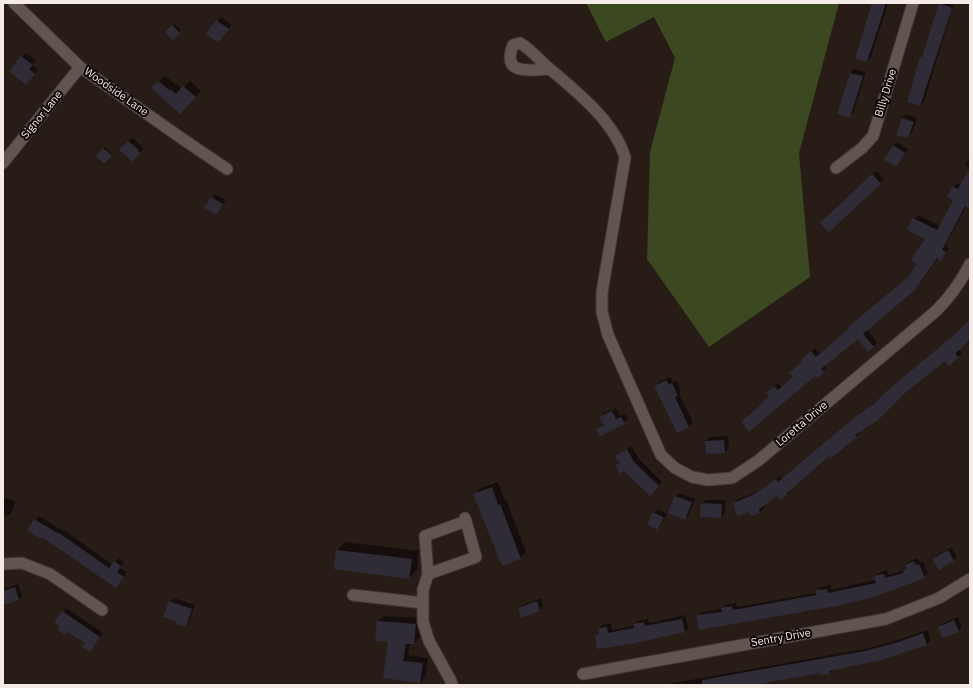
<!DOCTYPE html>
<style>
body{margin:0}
#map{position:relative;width:973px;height:688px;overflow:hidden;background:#281c17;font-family:"IBM Plex Sans",sans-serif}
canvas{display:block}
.frame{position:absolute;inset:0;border:4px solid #f5ece8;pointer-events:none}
</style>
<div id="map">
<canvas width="973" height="688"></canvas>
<div class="frame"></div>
</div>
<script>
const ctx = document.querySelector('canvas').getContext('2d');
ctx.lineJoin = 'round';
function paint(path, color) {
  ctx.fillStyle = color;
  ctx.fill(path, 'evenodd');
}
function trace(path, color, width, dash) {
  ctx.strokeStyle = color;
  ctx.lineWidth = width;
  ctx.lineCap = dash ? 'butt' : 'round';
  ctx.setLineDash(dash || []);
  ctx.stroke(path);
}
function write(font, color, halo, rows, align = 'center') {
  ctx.font = font + ' "IBM Plex Sans",sans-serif';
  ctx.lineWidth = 4;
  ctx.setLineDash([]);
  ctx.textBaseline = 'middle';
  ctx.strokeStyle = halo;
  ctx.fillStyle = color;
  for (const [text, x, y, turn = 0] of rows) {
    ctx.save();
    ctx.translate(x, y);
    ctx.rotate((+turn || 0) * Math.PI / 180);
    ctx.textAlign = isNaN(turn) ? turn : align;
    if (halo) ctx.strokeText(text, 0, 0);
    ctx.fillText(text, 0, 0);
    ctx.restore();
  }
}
const green = new Path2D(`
 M 586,3 L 839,3 L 799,153 L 810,277 L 709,347 L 647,259 L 650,152 L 675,58 L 654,17 L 606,42 Z`);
const shadow = new Path2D(`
 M 873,3 L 888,3 L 871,57 L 867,61 Z
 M 940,3 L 954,3 L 924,102 L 920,105 L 921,57 L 924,54 Z
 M 221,17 L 232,25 L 218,42 L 207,34 Z
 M 174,24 L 181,30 L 173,38 L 167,32 Z
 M 26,53 L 36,61 L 32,65 L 38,69 L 29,80 L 10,71 Z
 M 854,69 L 866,72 L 853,113 L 849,116 L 851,73 Z
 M 165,75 L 176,85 L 177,84 L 182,89 L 190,81 L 201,91 L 186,107 L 153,88 Z
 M 906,114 L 917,118 L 912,133 L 908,137 L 902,118 Z
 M 132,137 L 142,146 L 141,147 L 143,149 L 136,157 L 121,150 Z
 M 897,142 L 908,149 L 896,166 L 893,146 Z
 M 105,147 L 112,154 L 104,162 L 97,156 Z
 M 970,156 L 970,168 L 965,166 Z
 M 970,170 L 970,199 L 945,246 L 949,248 L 941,260 L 938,258 L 915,290 L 867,329 L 877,343 L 873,347 L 858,338 L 824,365 L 827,368 L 823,371 L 764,403 L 770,396 L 771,389 L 778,383 L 782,387 L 794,377 L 806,356 L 815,348 L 820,354 L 910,276 L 919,264 L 927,238 L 914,219 L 918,215 L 940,226 L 954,199 L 953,187 L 957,183 L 961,185 Z
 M 876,171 L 884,179 L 829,231 L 821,223 Z
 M 215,194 L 226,200 L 216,214 L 211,198 Z
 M 970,320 L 970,337 L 958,349 L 962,353 L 958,357 L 945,360 L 859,432 L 860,433 L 856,436 L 829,455 L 790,489 L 791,491 L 787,494 L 780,499 L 777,495 L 763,505 L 764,508 L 760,512 L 751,515 L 750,510 L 734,503 L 738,499 L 758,492 L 780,476 L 782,479 L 860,414 L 879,400 L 892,387 L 954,335 L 955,336 Z
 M 670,377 L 673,382 L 676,380 L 681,391 L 679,394 L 693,422 L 689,426 L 678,431 L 655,386 L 659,382 Z
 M 616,408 L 620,416 L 625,414 L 628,419 L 624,423 L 600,435 L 597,429 L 604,424 L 601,417 L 604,413 Z
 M 728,436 L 729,448 L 725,452 L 706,441 L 710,437 Z
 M 631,446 L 638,458 L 662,482 L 650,495 L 624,470 L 617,465 L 620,462 L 617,456 Z
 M 498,482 L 504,499 L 506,499 L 526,552 L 520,558 L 475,494 L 481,488 Z
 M 679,493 L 695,499 L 689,515 L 685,519 L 675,497 Z
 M 3,497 L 15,501 L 12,512 L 8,516 L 3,515 Z
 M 706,500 L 725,500 L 725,513 L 721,517 L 702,503 Z
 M 658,509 L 667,514 L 661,525 L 657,528 L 648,523 L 654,512 Z
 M 39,516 L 63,531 L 64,530 L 113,565 L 119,558 L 124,562 L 120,568 L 127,572 L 120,583 L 42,536 L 28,529 Z
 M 345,542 L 419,551 L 417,570 L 409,578 L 335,568 L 337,550 Z
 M 952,547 L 957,557 L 953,561 L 934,559 L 937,555 Z
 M 918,558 L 920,562 L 923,561 L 928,573 L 924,577 L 896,589 L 698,616 L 701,612 L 722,609 L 726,605 L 736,603 L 737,607 L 817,593 L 817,591 L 820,587 L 831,585 L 831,590 L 876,580 L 875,577 L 879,573 L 887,570 L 889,575 L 905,570 L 907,568 L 906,565 L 910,561 Z
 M 18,584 L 22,596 L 18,600 L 3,604 L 3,589 Z
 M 174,598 L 195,605 L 189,622 L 186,626 L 177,620 L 170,602 Z
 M 541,598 L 543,606 L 540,610 L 519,608 L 523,605 Z
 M 66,608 L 103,633 L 93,647 L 63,612 Z
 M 685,615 L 688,628 L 685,631 L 596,636 L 599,632 L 599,629 L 602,625 L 611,623 L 612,630 L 635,626 L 638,621 L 648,619 L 649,623 Z
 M 384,616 L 421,618 L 420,637 L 414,643 L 410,643 L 408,655 L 428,658 L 426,676 L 420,682 L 384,677 L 389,641 L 378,621 Z
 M 958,617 L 962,627 L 958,631 L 939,627 L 943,623 Z
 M 927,630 L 931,641 L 927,644 L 882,659 L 833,669 L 830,673 L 821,674 L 821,672 L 752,685 L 662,685 L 870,648 L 904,638 Z`);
const building = new Path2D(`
 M 872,3 L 886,3 L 867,62 L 855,58 Z
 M 939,3 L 952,8 L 920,106 L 907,102 L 920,57 L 922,57 Z
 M 216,20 L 229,29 L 218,43 L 206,34 Z
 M 172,25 L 180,33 L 173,40 L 165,32 Z
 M 21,56 L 33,65 L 29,69 L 35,74 L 26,85 L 9,71 Z
 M 850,73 L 863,76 L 850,118 L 837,114 Z
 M 158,81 L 169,90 L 170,89 L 176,94 L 183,86 L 196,97 L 180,114 L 151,88 Z
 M 902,118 L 914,122 L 908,138 L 896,135 Z
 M 128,141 L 139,150 L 138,151 L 140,153 L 133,162 L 119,150 Z
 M 893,145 L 905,153 L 896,167 L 884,160 Z
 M 103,148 L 112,156 L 104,164 L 96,156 Z
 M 970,168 L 970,209 L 965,206 L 942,250 L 946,252 L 941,261 L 937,258 L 915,290 L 863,334 L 874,347 L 868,352 L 858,339 L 821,369 L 824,372 L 817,378 L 815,376 L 749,432 L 741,422 L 763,403 L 762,402 L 769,396 L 766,393 L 774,386 L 778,390 L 793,377 L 789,373 L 803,361 L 801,360 L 811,351 L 816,357 L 849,328 L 848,327 L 908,277 L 917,264 L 911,260 L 925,239 L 907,230 L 913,218 L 937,230 L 953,200 L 947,197 L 952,186 L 958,189 Z
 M 872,174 L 881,184 L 829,232 L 820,223 Z
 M 211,197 L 223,204 L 216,215 L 204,208 Z
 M 970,319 L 970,339 L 955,354 L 959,357 L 949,366 L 945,361 L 903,395 L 878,420 L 855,435 L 857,437 L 831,458 L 829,456 L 786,494 L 787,495 L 780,500 L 777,496 L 759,509 L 760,513 L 751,516 L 749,512 L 737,516 L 733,503 L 753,495 L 776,479 L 778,482 L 855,417 L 874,404 L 887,391 L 950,338 L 950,339 Z
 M 666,380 L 669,385 L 672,383 L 678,396 L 675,397 L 689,427 L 677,433 L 654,386 Z
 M 612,411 L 616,419 L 621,417 L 625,424 L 600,436 L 596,429 L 604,425 L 599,417 Z
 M 724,440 L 725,453 L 706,454 L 705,441 Z
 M 627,449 L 634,462 L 659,486 L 650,496 L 624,471 L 620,474 L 615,465 L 620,463 L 615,456 Z
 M 492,487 L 498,505 L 500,504 L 521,559 L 502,566 L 473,494 Z
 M 674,496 L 692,502 L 685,520 L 668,513 Z
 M 701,503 L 722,504 L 721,518 L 700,517 Z
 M 653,512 L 664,518 L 657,530 L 647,524 Z
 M 34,519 L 59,534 L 59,533 L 109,568 L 114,561 L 121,566 L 117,572 L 124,577 L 116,588 L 42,537 L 41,539 L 27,530 Z
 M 336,550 L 412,559 L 409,579 L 334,569 Z
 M 948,550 L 954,561 L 939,570 L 932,559 Z
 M 914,561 L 916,565 L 919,564 L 925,578 L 896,589 L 866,599 L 836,606 L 699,630 L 696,615 L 722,612 L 721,608 L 732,606 L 733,610 L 816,595 L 816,590 L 827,589 L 828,593 L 876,583 L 874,576 L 884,574 L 885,578 L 904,573 L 903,571 L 907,569 L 905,565 Z
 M 15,587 L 19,600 L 3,605 L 3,591 Z
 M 169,601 L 192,609 L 186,627 L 175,624 L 176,621 L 163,617 Z
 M 537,601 L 540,611 L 521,618 L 518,608 Z
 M 62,611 L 100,637 L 90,652 L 82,647 L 85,643 L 68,632 L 65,635 L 57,629 L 59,626 L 54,622 Z
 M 682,619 L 685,632 L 631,644 L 597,649 L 595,635 L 599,634 L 598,628 L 607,627 L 608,633 L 634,628 L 634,624 L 644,622 L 645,626 Z
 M 954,620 L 959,632 L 942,638 L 938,627 Z
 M 377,621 L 416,624 L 414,644 L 406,644 L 403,661 L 423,663 L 420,683 L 383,678 L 388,642 L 375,641 Z
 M 923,633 L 927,645 L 882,660 L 829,671 L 830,674 L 820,675 L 820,673 L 753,685 L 702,685 L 702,680 L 865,651 L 899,642 Z`);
const minor = new Path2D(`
 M 14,3 L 80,67 L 184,140 L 227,169
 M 549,69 C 530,70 501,76 513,45 L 520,43 C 532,50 540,61 550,69 C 577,92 616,123 625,158 L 602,292 L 602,312 L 608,335 L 661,455 L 675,468 L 692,477 L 708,480 L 732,478 L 759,460 L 936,311 C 950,297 961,282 970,264
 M 3,163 L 80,67
 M 836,168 L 862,148 L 873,136 L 913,3
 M 3,564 L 22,563 L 50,574 L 102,610
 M 428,574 L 425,536 L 466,521
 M 353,595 L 423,603
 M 583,674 L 886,619 L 939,598 L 970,579
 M 452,685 L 451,681 L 429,641 L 423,622 L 423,590 L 428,574 L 476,557 L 465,518`);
const streetNames = [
 ["Woodside Lane",116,92,35],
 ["Billy Drive",886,93,-73],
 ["Signor Lane",42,115,-51],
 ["Loretta Drive",802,424,-40],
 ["Sentry Drive",781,638,-10]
];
paint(green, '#3b4820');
paint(shadow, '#0007');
paint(building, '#2f2c37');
trace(minor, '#423935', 13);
trace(minor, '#62544e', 11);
write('11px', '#f5ece8', '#0d0806', streetNames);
</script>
